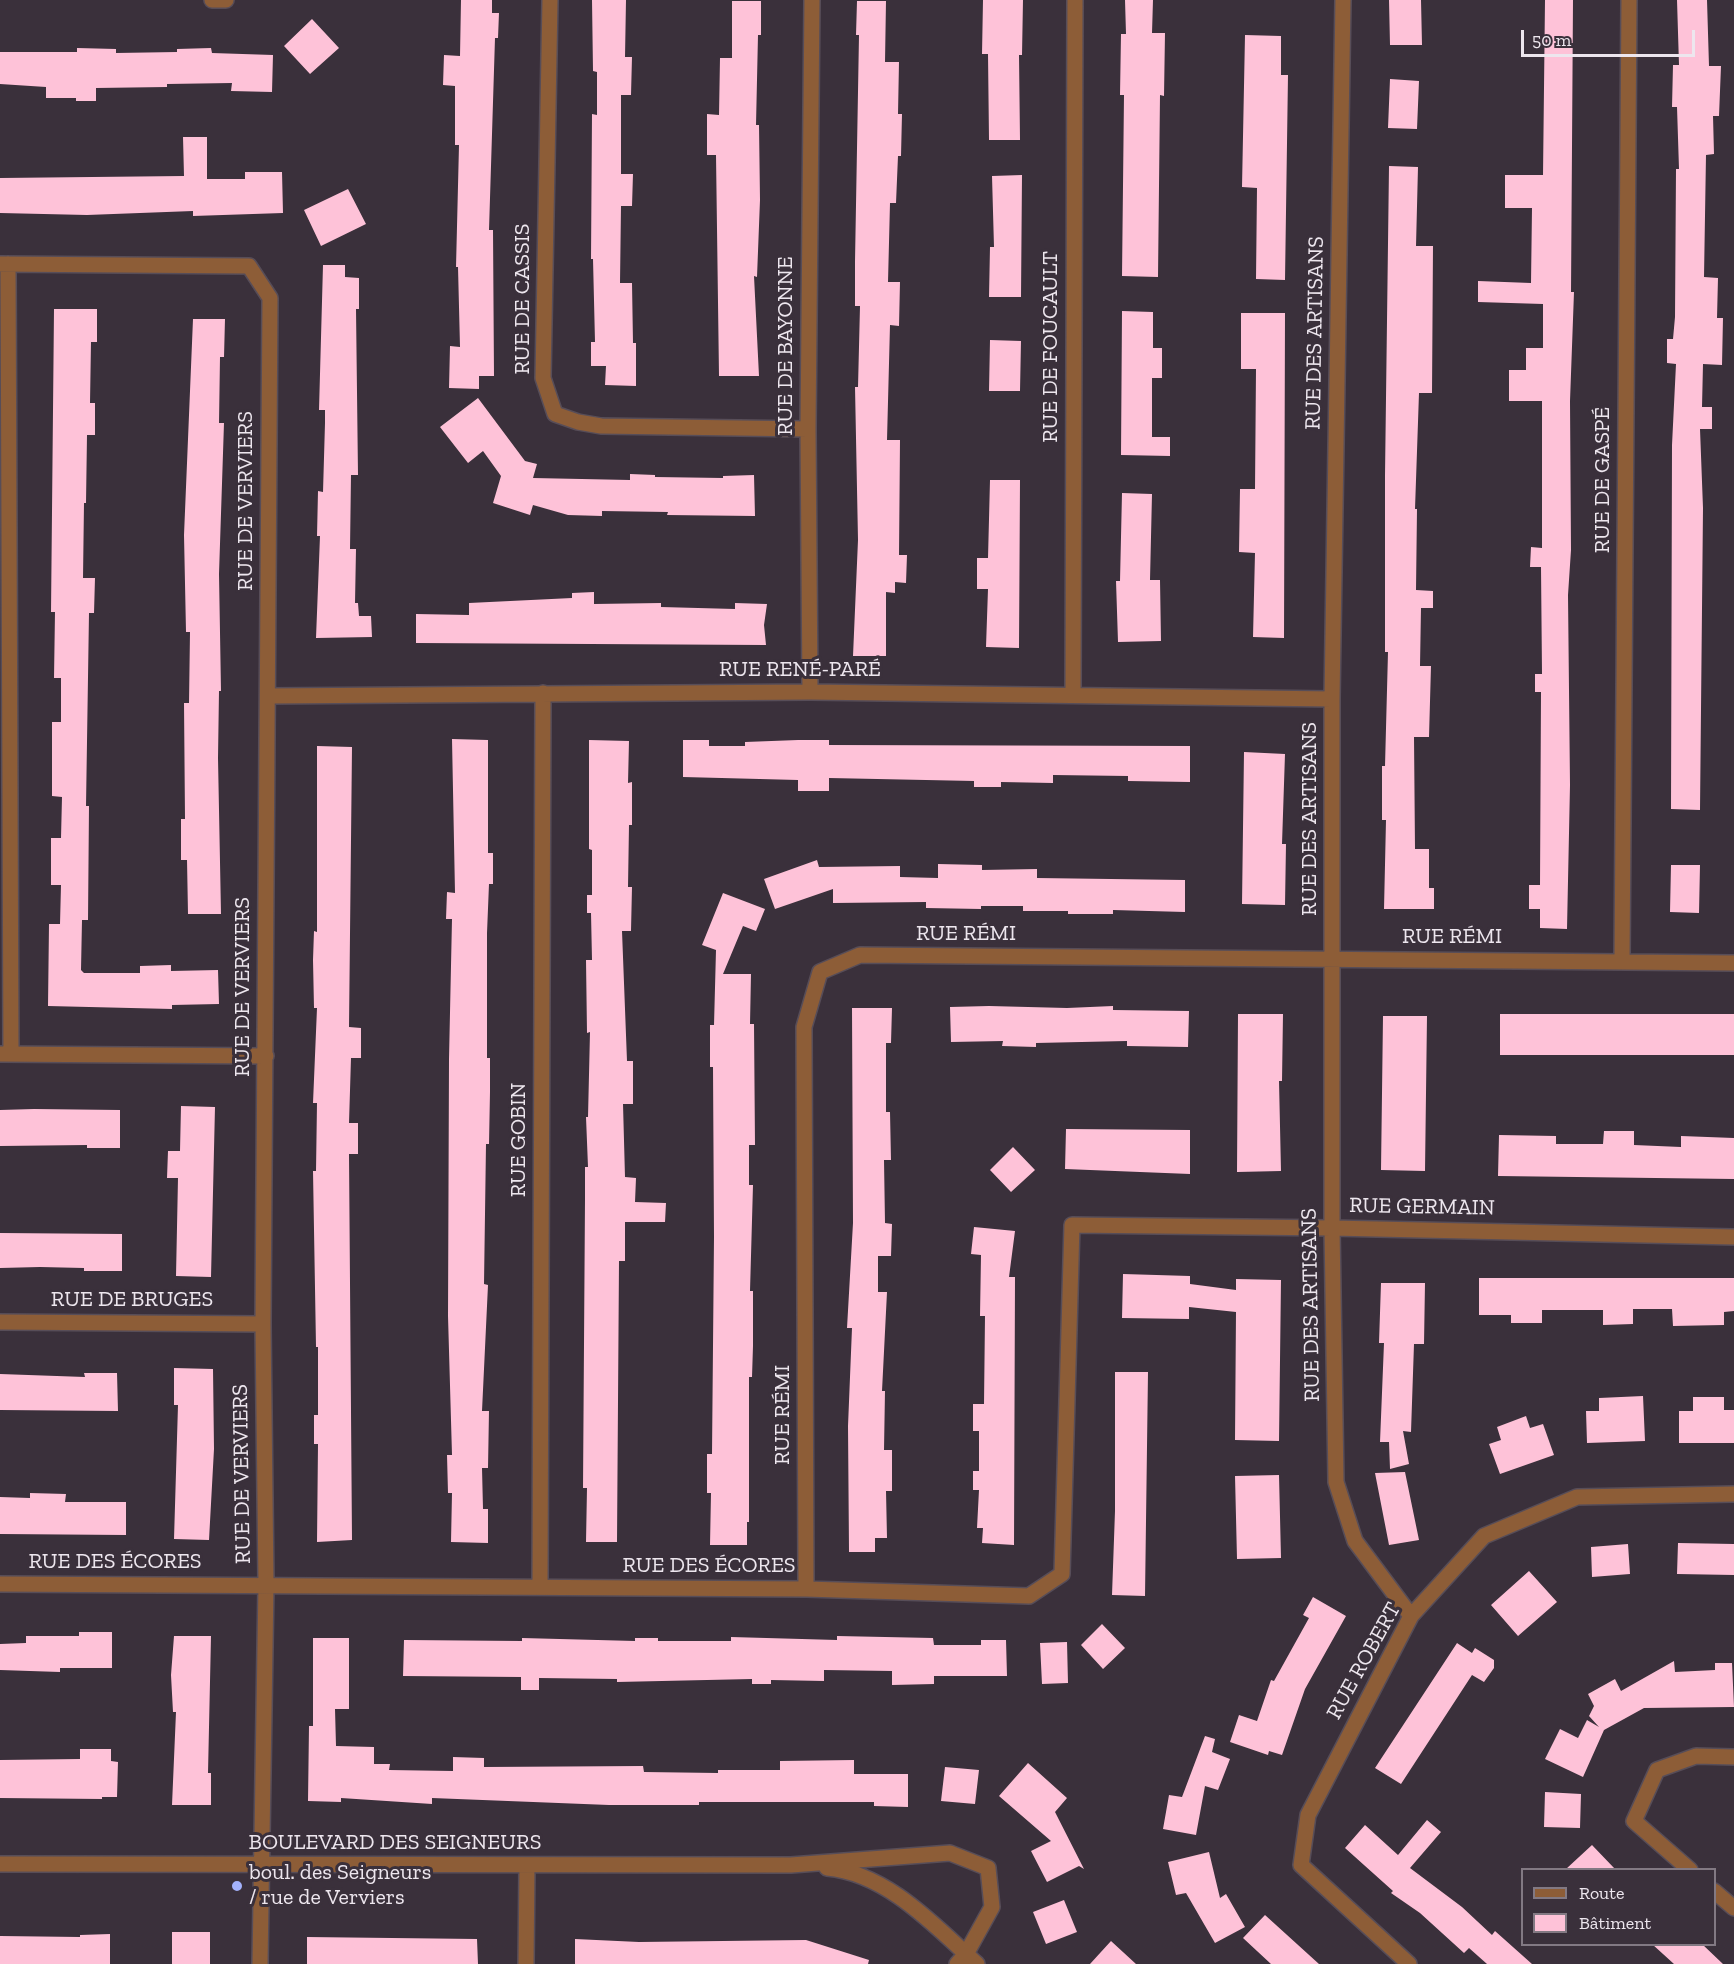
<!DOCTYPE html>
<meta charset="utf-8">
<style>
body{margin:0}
#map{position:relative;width:1734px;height:1964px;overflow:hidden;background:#3a303b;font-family:"Zilla Slab",serif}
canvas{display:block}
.legend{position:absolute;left:1521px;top:1868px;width:195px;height:78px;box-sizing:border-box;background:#3a303b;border:2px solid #827983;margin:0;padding:8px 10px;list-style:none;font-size:18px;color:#ede6ee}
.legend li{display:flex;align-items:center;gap:12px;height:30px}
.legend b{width:30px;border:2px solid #827983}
.scale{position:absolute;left:1521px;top:30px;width:174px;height:27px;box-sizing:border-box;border:3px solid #ede6ee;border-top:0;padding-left:8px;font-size:18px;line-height:21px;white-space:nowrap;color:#ede6ee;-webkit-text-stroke:4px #3a303b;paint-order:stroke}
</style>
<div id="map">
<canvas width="1734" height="1964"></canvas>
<ul class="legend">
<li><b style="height:8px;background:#8d5d37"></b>Route</li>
<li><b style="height:16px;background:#fec2d8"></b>Bâtiment</li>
</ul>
<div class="scale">50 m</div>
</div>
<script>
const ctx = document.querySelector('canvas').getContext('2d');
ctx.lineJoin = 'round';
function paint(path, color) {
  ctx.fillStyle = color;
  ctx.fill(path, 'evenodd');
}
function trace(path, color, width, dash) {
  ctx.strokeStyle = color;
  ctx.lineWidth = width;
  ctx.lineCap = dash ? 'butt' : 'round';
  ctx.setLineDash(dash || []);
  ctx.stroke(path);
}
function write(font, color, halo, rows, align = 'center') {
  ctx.font = font + ' "Zilla Slab",serif';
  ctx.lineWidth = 6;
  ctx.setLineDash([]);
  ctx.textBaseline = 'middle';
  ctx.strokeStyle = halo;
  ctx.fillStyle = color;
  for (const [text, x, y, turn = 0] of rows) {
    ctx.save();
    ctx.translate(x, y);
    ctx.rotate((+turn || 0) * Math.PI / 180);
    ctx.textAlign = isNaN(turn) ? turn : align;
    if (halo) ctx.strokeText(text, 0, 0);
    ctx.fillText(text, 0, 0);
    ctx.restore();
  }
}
const building = new Path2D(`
 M 461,0 L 492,0 L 492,13 L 499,13 L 498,38 L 495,38 L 489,230 L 493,230 L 494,376 L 479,376 L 479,389 L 449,388 L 450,346 L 460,347 L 458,267 L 456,267 L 459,145 L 455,145 L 455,86 L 443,85 L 444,55 L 460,56 Z
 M 592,0 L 626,0 L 625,57 L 632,57 L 631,95 L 621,95 L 621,174 L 633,174 L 632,206 L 621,206 L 620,283 L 632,283 L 633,343 L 636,343 L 636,386 L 605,385 L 606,366 L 591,366 L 591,342 L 595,342 L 593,259 L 591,259 L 592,114 L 597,115 L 597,72 L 593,71 Z
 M 983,0 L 1023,0 L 1022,55 L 1019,55 L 1020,140 L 989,140 L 988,54 L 982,54 Z
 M 1125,0 L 1153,0 L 1152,33 L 1165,33 L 1164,96 L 1160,95 L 1158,277 L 1122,276 L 1124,95 L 1120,95 L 1121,34 L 1126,34 Z
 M 1389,0 L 1421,0 L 1422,45 L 1390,45 Z
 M 1545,0 L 1573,0 L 1571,292 L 1574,292 L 1570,401 L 1571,550 L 1568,595 L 1570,785 L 1567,929 L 1540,928 L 1540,909 L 1529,909 L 1529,885 L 1540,885 L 1541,692 L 1535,692 L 1535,674 L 1542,674 L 1541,567 L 1530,567 L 1531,547 L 1542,548 L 1542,401 L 1509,401 L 1509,370 L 1526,370 L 1526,348 L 1543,348 L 1543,304 L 1478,302 L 1478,281 L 1531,283 L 1532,208 L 1505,208 L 1505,175 L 1543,175 Z
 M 1677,0 L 1707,0 L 1709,66 L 1721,66 L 1719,116 L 1713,116 L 1714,154 L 1706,155 L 1704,277 L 1718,278 L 1717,318 L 1723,318 L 1722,365 L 1703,364 L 1702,407 L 1712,407 L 1712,429 L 1700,429 L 1703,508 L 1700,810 L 1671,809 L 1672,445 L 1676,364 L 1667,363 L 1667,339 L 1673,339 L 1675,317 L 1676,169 L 1679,169 L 1677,107 L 1672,107 L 1673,65 L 1679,65 Z
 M 732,1 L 761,1 L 761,35 L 758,35 L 756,125 L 759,125 L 760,200 L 757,277 L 754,276 L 759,376 L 719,376 L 716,155 L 707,155 L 707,114 L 719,115 L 720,58 L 732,58 Z
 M 857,1 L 886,1 L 885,62 L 899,62 L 898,114 L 902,114 L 901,156 L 898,156 L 896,203 L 890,203 L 888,282 L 900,282 L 899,326 L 890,325 L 887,440 L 900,440 L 899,555 L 907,555 L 906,583 L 895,582 L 895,593 L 886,592 L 886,656 L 853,656 L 858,540 L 855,387 L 858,387 L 860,306 L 855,306 L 855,261 L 859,35 L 856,35 Z
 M 312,19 L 339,48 L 310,74 L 284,46 Z
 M 1245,35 L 1281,36 L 1281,75 L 1288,75 L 1285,280 L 1256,279 L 1257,188 L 1242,187 Z
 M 77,48 L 116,49 L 116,53 L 177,52 L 177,49 L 211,48 L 212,53 L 273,55 L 272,92 L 231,91 L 232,83 L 167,84 L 167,87 L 96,88 L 96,101 L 76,101 L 76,98 L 46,98 L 46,87 L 0,84 L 0,52 L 77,52 Z
 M 1390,79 L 1419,81 L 1417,129 L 1388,128 Z
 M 183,137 L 207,137 L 207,179 L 245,179 L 245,172 L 282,172 L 283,213 L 193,216 L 193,211 L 87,215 L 0,213 L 0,178 L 184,176 Z
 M 1389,166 L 1418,167 L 1416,246 L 1433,246 L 1432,393 L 1419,393 L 1415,509 L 1417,509 L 1416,590 L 1433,591 L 1433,608 L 1421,608 L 1420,666 L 1431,666 L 1429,737 L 1414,737 L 1415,849 L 1429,849 L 1429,888 L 1434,888 L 1434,909 L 1384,909 L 1386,820 L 1382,820 L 1382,766 L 1385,766 L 1388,652 L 1385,652 L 1385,475 Z
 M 1022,175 L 1021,297 L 989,297 L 990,247 L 994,247 L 992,176 Z
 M 348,189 L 366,224 L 321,246 L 304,210 Z
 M 323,265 L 345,265 L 345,277 L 359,278 L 359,309 L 356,309 L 358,475 L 351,475 L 350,549 L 356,549 L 355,603 L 358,603 L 359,616 L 371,616 L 372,637 L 316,638 L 320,536 L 317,536 L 318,491 L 323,492 L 325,423 L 325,410 L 319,410 Z
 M 54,309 L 97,309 L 97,342 L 91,342 L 90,403 L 95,403 L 95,435 L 87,435 L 86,503 L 84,503 L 83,578 L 95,578 L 94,613 L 89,613 L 86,806 L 89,806 L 88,920 L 82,920 L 81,970 L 84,973 L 140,973 L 140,966 L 171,965 L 171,971 L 218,970 L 219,1004 L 172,1005 L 172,1009 L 48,1006 L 49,924 L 60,924 L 61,885 L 51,885 L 51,838 L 61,838 L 62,797 L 52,796 L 52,722 L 61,722 L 61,678 L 54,678 L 55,612 L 51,612 Z
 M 1122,311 L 1153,312 L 1153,348 L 1162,348 L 1162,378 L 1152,378 L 1152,437 L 1170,437 L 1170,456 L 1121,455 Z
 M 1241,313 L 1285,313 L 1284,638 L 1253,637 L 1255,553 L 1239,552 L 1240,489 L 1255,489 L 1256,369 L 1241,369 Z
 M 193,319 L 225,319 L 224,357 L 220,357 L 219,423 L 224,423 L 219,574 L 221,691 L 219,691 L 218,758 L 221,914 L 188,914 L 187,860 L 181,860 L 181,819 L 185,819 L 184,703 L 189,703 L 190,632 L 186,632 L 184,535 Z
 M 990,340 L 1021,341 L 1020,391 L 989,391 Z
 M 478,398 L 525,461 L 537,464 L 533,478 L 630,480 L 630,474 L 655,475 L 655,477 L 723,478 L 723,476 L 754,475 L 755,516 L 667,515 L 668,512 L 602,511 L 602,516 L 568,515 L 533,505 L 530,515 L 493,503 L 501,476 L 483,451 L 468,463 L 440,427 Z
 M 990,480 L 1020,480 L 1019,648 L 986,647 L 988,589 L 977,589 L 977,558 L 988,558 Z
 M 1122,493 L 1152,494 L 1150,580 L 1160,580 L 1161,641 L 1118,642 L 1116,581 L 1120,581 Z
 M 594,592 L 594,604 L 661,603 L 661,607 L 735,609 L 735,603 L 767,604 L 764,625 L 766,645 L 416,643 L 416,614 L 469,615 L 469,603 L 572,598 L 572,593 Z
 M 452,739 L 488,740 L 488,853 L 493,853 L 493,884 L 489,884 L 487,933 L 487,1058 L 490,1058 L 490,1092 L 489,1144 L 486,1144 L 484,1284 L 488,1285 L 482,1411 L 489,1411 L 488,1468 L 482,1468 L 483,1509 L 488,1509 L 488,1543 L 451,1542 L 452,1493 L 448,1493 L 447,1455 L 452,1455 L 448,1316 L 449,1059 L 452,919 L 446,919 L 447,892 L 455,893 Z
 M 589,740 L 629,741 L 628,783 L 632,782 L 632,825 L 629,825 L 628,887 L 632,887 L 631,931 L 622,931 L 627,1061 L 633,1061 L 633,1104 L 623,1104 L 625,1177 L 636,1178 L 635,1202 L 666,1203 L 665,1222 L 625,1222 L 625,1261 L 619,1261 L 617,1542 L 586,1542 L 587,1488 L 583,1488 L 585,1199 L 585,1167 L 588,1167 L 586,1117 L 588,1117 L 590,1032 L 587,1033 L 586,960 L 592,960 L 591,913 L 587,913 L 587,895 L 592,895 L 592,850 L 589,849 Z
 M 683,740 L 709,740 L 709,746 L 745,746 L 745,742 L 798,740 L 829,740 L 829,745 L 1190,746 L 1190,782 L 1128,781 L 1128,776 L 1053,775 L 1053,783 L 1001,782 L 1001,787 L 974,787 L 974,781 L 829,778 L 829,791 L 798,791 L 798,780 L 683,777 Z
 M 317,746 L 352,747 L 349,1027 L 361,1028 L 361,1058 L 351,1058 L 349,1123 L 358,1123 L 358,1154 L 349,1154 L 352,1540 L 317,1542 L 318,1444 L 314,1444 L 314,1415 L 318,1415 L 318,1347 L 316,1347 L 313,1171 L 316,1171 L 317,1103 L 313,1103 L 317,1008 L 314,1008 L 313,960 L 314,931 L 317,932 Z
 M 1244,752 L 1285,754 L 1282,844 L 1286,844 L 1285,905 L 1242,904 Z
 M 817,860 L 819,867 L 900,866 L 900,877 L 938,878 L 938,864 L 982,865 L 982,870 L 1037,869 L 1037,878 L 1185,880 L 1185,912 L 1113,910 L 1113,914 L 1068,914 L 1068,911 L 1023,911 L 1023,906 L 981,906 L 981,909 L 926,908 L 926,902 L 833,903 L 833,889 L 775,909 L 764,879 Z
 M 1671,865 L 1700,865 L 1699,913 L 1670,912 Z
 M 723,893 L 765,909 L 756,931 L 743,926 L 723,974 L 751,974 L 750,1024 L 754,1024 L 755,1145 L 749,1145 L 749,1185 L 753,1185 L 750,1291 L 753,1291 L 753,1346 L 752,1377 L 749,1377 L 749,1522 L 747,1522 L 747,1545 L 710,1545 L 711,1493 L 707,1493 L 707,1454 L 712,1454 L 714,1237 L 713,1067 L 710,1067 L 710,1025 L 714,1025 L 716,950 L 702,945 Z
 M 989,1006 L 1067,1008 L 1113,1006 L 1113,1010 L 1189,1011 L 1188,1047 L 1127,1046 L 1127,1041 L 1036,1043 L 1036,1047 L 1002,1046 L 1003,1041 L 951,1042 L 950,1007 Z
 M 852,1008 L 892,1008 L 891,1043 L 886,1043 L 886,1112 L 890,1112 L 891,1160 L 884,1160 L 885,1223 L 892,1224 L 891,1256 L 878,1256 L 878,1292 L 887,1292 L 882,1391 L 885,1391 L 884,1450 L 892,1450 L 892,1491 L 886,1491 L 887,1538 L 875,1538 L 875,1552 L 849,1552 L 848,1426 L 852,1328 L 847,1328 L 853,1223 Z
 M 1238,1014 L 1283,1014 L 1282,1081 L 1279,1081 L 1281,1171 L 1237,1172 Z
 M 1500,1014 L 1734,1014 L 1734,1055 L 1500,1055 Z
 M 1383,1016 L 1427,1016 L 1425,1171 L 1381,1170 Z
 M 181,1106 L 215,1107 L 211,1277 L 176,1276 L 178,1178 L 167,1178 L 168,1151 L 180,1151 Z
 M 34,1109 L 120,1110 L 120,1148 L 87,1148 L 87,1145 L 0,1146 L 0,1110 Z
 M 1066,1129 L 1190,1130 L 1190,1174 L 1065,1169 Z
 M 1604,1131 L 1634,1131 L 1634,1145 L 1681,1147 L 1681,1136 L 1734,1138 L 1734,1179 L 1498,1176 L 1499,1135 L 1556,1136 L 1556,1144 L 1603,1144 Z
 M 1013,1147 L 1035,1170 L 1011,1192 L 990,1170 Z
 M 974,1227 L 1015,1231 L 1009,1277 L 1015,1277 L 1014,1545 L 982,1543 L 983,1528 L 977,1528 L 979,1490 L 973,1490 L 973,1471 L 979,1471 L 979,1431 L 973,1431 L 973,1404 L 984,1404 L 985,1316 L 980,1316 L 981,1255 L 971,1254 Z
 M 0,1233 L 122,1234 L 122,1271 L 84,1271 L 84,1268 L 40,1267 L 0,1268 Z
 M 1123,1274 L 1190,1276 L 1190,1284 L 1236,1290 L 1236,1279 L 1281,1280 L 1279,1441 L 1235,1440 L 1236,1312 L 1189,1307 L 1189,1319 L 1122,1318 Z
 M 1479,1278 L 1734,1278 L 1734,1311 L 1724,1312 L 1724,1325 L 1673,1326 L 1672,1309 L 1633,1309 L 1633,1324 L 1603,1325 L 1603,1310 L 1542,1310 L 1542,1323 L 1511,1323 L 1511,1315 L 1479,1315 Z
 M 1381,1283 L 1425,1283 L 1424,1344 L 1414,1344 L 1411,1432 L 1403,1431 L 1409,1464 L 1390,1469 L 1389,1442 L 1380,1442 L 1384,1343 L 1379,1343 Z
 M 174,1368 L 213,1369 L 214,1449 L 209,1540 L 174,1539 L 178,1405 L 174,1405 Z
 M 1115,1372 L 1148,1372 L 1145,1596 L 1112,1595 L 1115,1511 Z
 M 84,1373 L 117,1373 L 118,1411 L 0,1410 L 0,1374 L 85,1377 Z
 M 1643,1396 L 1645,1441 L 1587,1443 L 1586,1411 L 1599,1411 L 1599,1398 Z
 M 1693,1397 L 1724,1397 L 1724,1410 L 1734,1410 L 1734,1443 L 1679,1443 L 1679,1411 L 1693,1411 Z
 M 1526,1416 L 1530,1428 L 1543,1424 L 1554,1455 L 1500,1474 L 1489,1444 L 1501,1440 L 1497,1427 Z
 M 1405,1472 L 1419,1540 L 1389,1545 L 1375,1473 Z
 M 1279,1475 L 1281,1558 L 1237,1559 L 1235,1476 Z
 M 30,1493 L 66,1494 L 65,1502 L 126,1502 L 126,1535 L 0,1534 L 0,1497 L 30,1498 Z
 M 1678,1543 L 1734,1544 L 1734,1575 L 1677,1574 Z
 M 1628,1544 L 1630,1574 L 1592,1577 L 1591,1547 Z
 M 1529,1571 L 1557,1602 L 1518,1636 L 1491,1605 Z
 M 1313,1597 L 1346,1616 L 1305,1689 L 1282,1755 L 1269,1751 L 1268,1755 L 1230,1742 L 1239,1715 L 1257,1721 L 1271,1680 L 1274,1681 L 1309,1618 L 1303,1615 Z
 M 1102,1624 L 1125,1648 L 1103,1669 L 1081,1645 Z
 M 79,1632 L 112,1632 L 112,1668 L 60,1668 L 60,1672 L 0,1670 L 0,1644 L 26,1643 L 26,1636 L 79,1636 Z
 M 174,1636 L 211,1636 L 208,1773 L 211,1773 L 211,1805 L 172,1805 L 176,1712 L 173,1712 L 171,1675 Z
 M 837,1636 L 933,1638 L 934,1645 L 981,1645 L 981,1640 L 1006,1640 L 1007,1676 L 934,1676 L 934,1684 L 892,1685 L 892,1671 L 824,1670 L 824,1681 L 771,1680 L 771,1684 L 752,1684 L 752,1679 L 617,1682 L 617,1679 L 539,1678 L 539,1690 L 521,1690 L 521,1677 L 403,1676 L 404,1640 L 522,1641 L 522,1638 L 635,1641 L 635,1638 L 658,1638 L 658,1641 L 731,1641 L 731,1637 L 837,1640 Z
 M 313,1638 L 349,1638 L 349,1709 L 335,1709 L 336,1746 L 374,1747 L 374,1764 L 390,1764 L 389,1770 L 453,1771 L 453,1757 L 484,1758 L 484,1767 L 643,1766 L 644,1772 L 718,1773 L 718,1770 L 780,1770 L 780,1761 L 854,1760 L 854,1774 L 908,1774 L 908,1807 L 874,1806 L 874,1802 L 699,1802 L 699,1805 L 609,1805 L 432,1798 L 432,1804 L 341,1798 L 341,1802 L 308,1801 L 309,1726 L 313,1726 Z
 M 1067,1642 L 1068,1683 L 1042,1684 L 1040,1643 Z
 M 1457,1643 L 1472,1653 L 1475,1648 L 1494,1660 L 1494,1668 L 1484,1682 L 1472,1675 L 1401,1784 L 1375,1768 Z
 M 1674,1661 L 1675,1672 L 1715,1670 L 1715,1663 L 1732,1663 L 1734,1707 L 1644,1708 L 1604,1730 L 1583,1777 L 1545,1759 L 1560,1729 L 1578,1738 L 1587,1720 L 1599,1727 L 1589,1716 L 1594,1706 L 1588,1694 L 1615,1679 L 1621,1691 Z
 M 1205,1736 L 1215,1739 L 1212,1752 L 1230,1759 L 1218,1790 L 1205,1786 L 1196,1835 L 1163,1829 L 1169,1795 L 1182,1797 Z
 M 80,1749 L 111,1749 L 111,1761 L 118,1762 L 117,1797 L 102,1797 L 102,1799 L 0,1798 L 0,1760 L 80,1759 Z
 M 1028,1763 L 1067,1798 L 1055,1812 L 1084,1869 L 1079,1866 L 1047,1882 L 1031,1851 L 1051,1841 L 999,1796 Z
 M 945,1767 L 979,1770 L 975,1804 L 941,1801 Z
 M 1545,1792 L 1581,1794 L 1580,1828 L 1544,1827 Z
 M 1427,1820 L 1441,1832 L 1410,1868 L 1462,1907 L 1492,1935 L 1495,1931 L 1532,1964 L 1487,1964 L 1469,1948 L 1464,1953 L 1420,1913 L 1391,1893 L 1393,1891 L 1345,1848 L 1365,1825 L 1398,1855 Z
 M 1592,1845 L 1615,1869 L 1566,1869 Z
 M 1209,1852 L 1220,1898 L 1226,1894 L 1245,1927 L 1215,1943 L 1186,1893 L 1176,1895 L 1168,1862 Z
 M 1064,1900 L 1077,1932 L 1046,1944 L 1033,1912 Z
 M 1265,1915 L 1319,1964 L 1271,1964 L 1243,1938 Z
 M 172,1932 L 210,1932 L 210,1964 L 172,1964 Z
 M 110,1934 L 110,1964 L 0,1964 L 0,1936 L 80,1937 L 80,1935 Z
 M 307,1937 L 477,1939 L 478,1964 L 307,1964 Z
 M 575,1939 L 639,1942 L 806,1940 L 869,1960 L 868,1964 L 575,1964 Z
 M 1111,1941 L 1136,1964 L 1090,1964 Z
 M 1652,1944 L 1702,1944 L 1723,1964 L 1674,1964 Z`);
const minor = new Path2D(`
 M 212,0 L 226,0
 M 550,0 L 543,378 L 555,414 L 578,422 L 601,426 L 808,429
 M 1343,0 L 1332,699 L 1332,1228 L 1336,1482 L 1355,1541 L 1411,1616
 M 0,264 L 249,266 L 270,298 L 263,1324 L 266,1584 L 260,1964
 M 8,264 L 11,1054
 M 810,692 L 808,429 L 812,0
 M 1073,695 L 1075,0
 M 268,696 L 810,692 L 1332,699
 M 1622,960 L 1629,0
 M 0,1054 L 266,1056
 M 0,1322 L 263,1324
 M 0,1584 L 806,1589 L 1029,1596 L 1062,1574 L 1072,1225 L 1332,1228 L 1734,1237
 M 540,1587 L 543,693
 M 806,1589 L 804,1027 L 820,972 L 860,955 L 1734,963
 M 0,1864 L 791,1865 L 950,1853 L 988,1868 L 992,1907 L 966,1954 L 957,1964
 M 827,1868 C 887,1873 935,1926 977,1964
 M 1690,1870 L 1634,1821 L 1657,1770 L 1696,1756 L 1734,1757
 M 1714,1891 L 1734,1908
 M 526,1964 L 527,1866
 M 1409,1964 L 1301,1865 L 1308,1815 L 1411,1616 L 1484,1536 L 1577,1497 L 1734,1494`);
const markers = [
 [237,1886,6,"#a4b2fc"]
];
const streetNames = [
 ["RUE DE CASSIS",523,299,-90],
 ["RUE DES ARTISANS",1315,333,-89],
 ["RUE DE BAYONNE",786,346,-90],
 ["RUE DE FOUCAULT",1051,347,-90],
 ["RUE DE GASPÉ",1603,480,-90],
 ["RUE DE VERVIERS",246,501,-90],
 ["RUE RENÉ-PARÉ",800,670],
 ["RUE DES ARTISANS",1310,819,-90],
 ["RUE RÉMI",966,934],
 ["RUE RÉMI",1452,937],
 ["RUE DE VERVIERS",243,987,-90],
 ["RUE GOBIN",519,1140,-90],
 ["RUE GERMAIN",1422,1207,1],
 ["RUE DE BRUGES",132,1300],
 ["RUE DES ARTISANS",1311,1305,-91],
 ["RUE RÉMI",783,1415,-90],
 ["RUE DE VERVIERS",242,1474,-91],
 ["RUE DES ÉCORES",115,1562],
 ["RUE DES ÉCORES",709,1566],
 ["RUE ROBERT",1364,1661,-61],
 ["BOULEVARD DES SEIGNEURS",395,1843]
];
const poiNames = [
 ["boul. des Seigneurs",249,1873],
 ["/ rue de Verviers",249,1898]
];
paint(building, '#fec2d8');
trace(minor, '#574d58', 18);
trace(minor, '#8d5d37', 15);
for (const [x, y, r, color] of markers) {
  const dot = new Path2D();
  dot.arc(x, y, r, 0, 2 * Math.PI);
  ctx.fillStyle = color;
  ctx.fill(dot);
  trace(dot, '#3a303b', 2);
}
write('22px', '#ede6ee', '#3a303b', streetNames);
write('22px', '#ede6ee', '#3a303b', poiNames, 'left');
</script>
